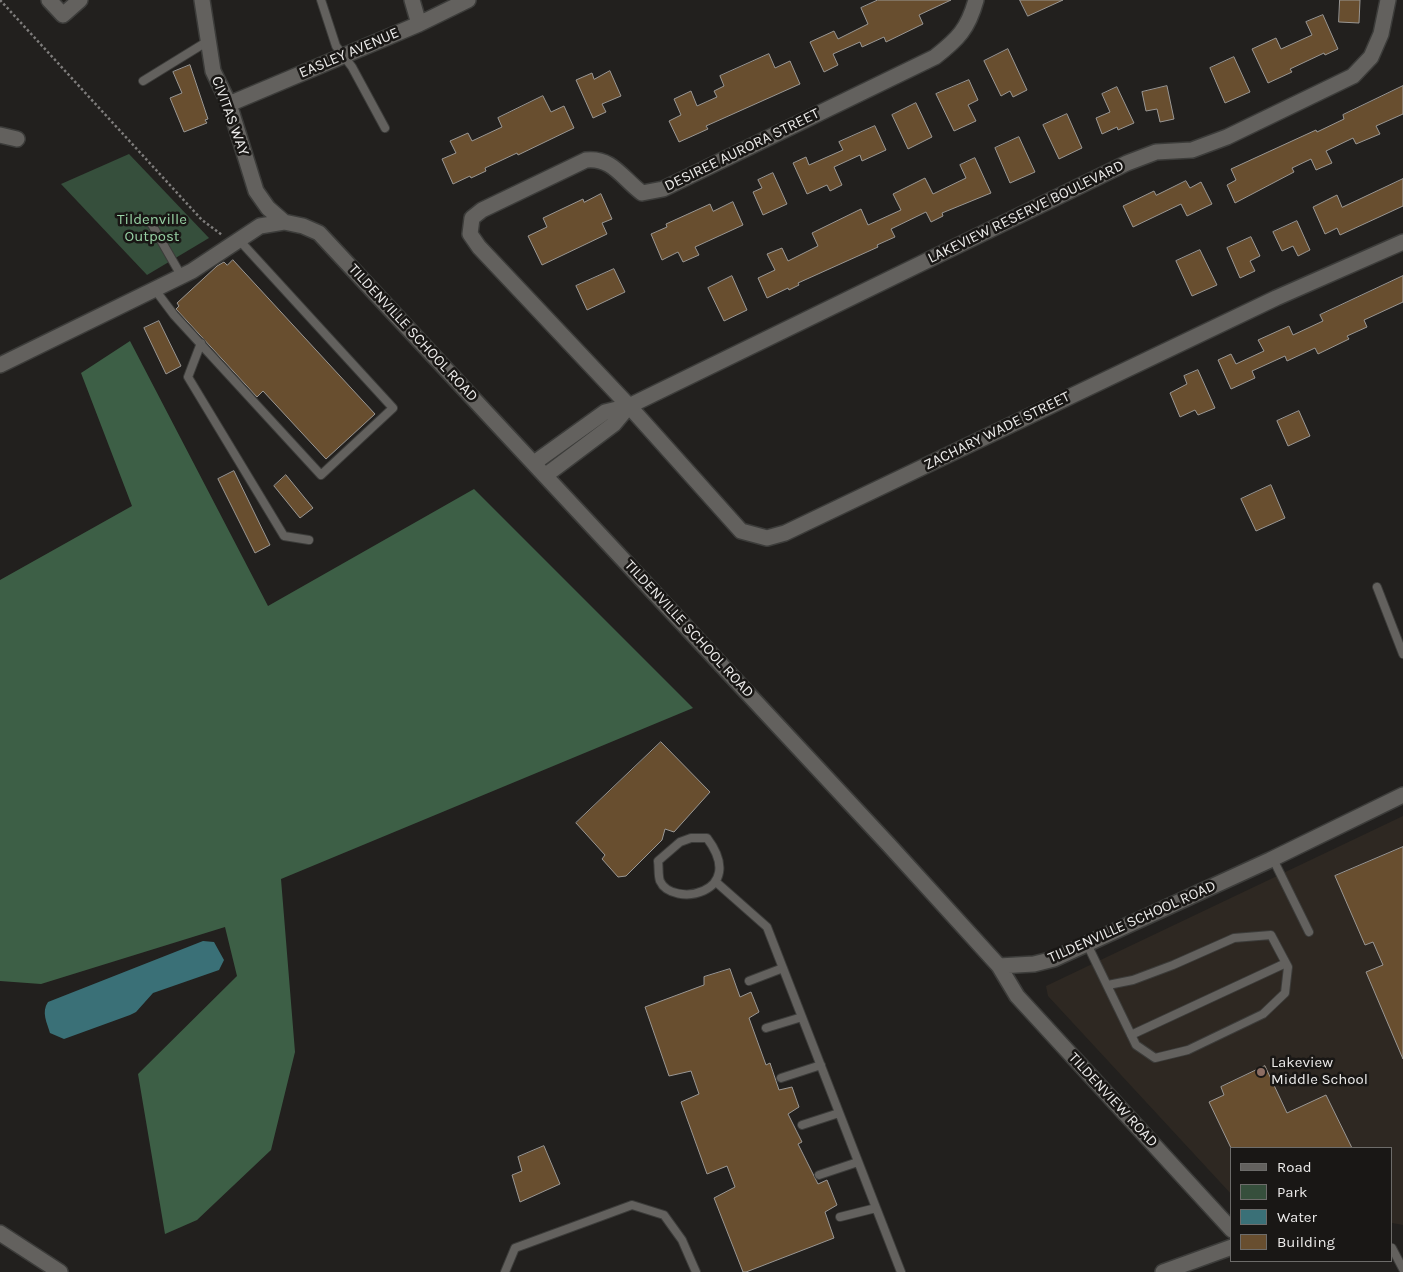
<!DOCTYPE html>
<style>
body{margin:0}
#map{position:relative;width:1403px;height:1272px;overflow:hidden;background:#22201e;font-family:Karla,sans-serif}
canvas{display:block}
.legend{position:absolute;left:1230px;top:1147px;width:162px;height:115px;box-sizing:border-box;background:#191715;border:1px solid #6d6c6a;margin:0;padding:6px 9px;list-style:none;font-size:15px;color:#ecebea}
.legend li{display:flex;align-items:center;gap:10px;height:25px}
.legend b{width:25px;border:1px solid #6d6c6a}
</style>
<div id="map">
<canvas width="1403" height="1272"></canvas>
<ul class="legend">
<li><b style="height:6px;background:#63615e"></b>Road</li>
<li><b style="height:14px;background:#364f3c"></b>Park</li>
<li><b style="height:14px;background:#3a7077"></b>Water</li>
<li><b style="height:14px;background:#684e2f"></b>Building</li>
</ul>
</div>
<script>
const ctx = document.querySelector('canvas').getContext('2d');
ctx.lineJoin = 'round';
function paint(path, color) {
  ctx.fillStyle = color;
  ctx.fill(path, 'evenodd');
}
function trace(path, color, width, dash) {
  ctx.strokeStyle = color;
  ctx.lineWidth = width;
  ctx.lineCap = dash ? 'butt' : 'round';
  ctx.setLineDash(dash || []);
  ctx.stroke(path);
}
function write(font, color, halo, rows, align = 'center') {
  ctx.font = font + ' Karla,sans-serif';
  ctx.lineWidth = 5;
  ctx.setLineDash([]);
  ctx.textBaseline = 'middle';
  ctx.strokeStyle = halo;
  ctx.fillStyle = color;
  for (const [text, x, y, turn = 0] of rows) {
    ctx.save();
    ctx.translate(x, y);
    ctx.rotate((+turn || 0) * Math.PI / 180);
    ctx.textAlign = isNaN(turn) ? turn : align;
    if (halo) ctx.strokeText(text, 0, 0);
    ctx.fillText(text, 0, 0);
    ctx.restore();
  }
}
const built = new Path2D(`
 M 1403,816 L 1403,1225 L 1392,1223 L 1392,1148 L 1232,1148 L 1232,1195 L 1048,996 L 1046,986 Z`);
const green = new Path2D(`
 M 129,154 L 209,238 L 147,275 L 61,184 Z`);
const forest = new Path2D(`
 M 130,341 L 268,606 L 474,489 L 693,708 L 281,879 L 295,1052 L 271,1150 L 197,1220 L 165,1234 L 138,1074 L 237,976 L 225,927 L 41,984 L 0,981 L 0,580 L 132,506 L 81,373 Z`);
const water = new Path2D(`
 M 203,941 L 214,942 L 224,960 L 219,970 L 153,993 L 136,1012 L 130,1015 L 64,1039 L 50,1033 C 47,1023 41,1012 48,1002 Z`);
const building = new Path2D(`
 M 878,0 L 951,0 L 919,15 L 923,24 L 886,42 L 884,37 L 862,47 L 860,42 L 833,54 L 838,65 L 824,72 L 810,42 L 834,31 L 838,39 L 868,24 L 861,8 Z
 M 1020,0 L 1063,0 L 1028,16 Z
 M 1340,0 L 1360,0 L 1359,23 L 1339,22 Z
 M 1323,15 L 1338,49 L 1325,55 L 1324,53 L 1290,69 L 1292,72 L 1268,83 L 1252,49 L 1276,38 L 1281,49 L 1312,35 L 1306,22 Z
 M 1008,49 L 1027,90 L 1013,97 L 1010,91 L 1001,96 L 984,61 Z
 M 769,54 L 775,68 L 790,61 L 800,84 L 706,126 L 708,129 L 679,142 L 669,121 L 681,115 L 674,99 L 691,91 L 697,106 L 717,97 L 714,91 L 724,86 L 720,76 Z
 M 1234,57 L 1250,92 L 1225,103 L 1210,68 Z
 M 190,65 L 208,119 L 205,120 L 207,123 L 184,132 L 170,98 L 182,93 L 173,72 Z
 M 610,71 L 621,96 L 602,104 L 606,112 L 593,118 L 576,80 L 592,73 L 594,79 Z
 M 969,80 L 978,100 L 968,105 L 976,121 L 954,131 L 936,94 Z
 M 1167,86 L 1174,119 L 1160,122 L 1157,109 L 1146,111 L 1142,92 Z
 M 1403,86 L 1403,114 L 1376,126 L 1380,134 L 1356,144 L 1353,138 L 1326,151 L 1332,163 L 1316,170 L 1311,159 L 1292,168 L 1294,172 L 1235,203 L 1227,185 L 1236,180 L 1231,169 L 1316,130 L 1317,132 L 1344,119 L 1343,115 Z
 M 1117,87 L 1134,123 L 1118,130 L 1117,127 L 1102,134 L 1096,118 L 1110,112 L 1102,94 Z
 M 543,96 L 551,112 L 564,106 L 574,128 L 518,155 L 517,153 L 485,168 L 486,171 L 471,178 L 470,176 L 453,184 L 442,159 L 456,153 L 450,141 L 468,133 L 472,141 L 502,127 L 498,118 Z
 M 916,103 L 932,137 L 908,149 L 892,115 Z
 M 1067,114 L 1082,148 L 1059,159 L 1043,125 Z
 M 875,126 L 886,150 L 862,161 L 860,155 L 834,167 L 842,185 L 830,191 L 827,185 L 807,194 L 793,163 L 806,157 L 809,165 L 843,150 L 839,142 Z
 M 1019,137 L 1035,172 L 1010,183 L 995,148 Z
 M 975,158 L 991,193 L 942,213 L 943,216 L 931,222 L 926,212 L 891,229 L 895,237 L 877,245 L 878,247 L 798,283 L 799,285 L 789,290 L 788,288 L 767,298 L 758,278 L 775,270 L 767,254 L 782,248 L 788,261 L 818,246 L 812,233 L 861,209 L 868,225 L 901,210 L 893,194 L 925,178 L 933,194 L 966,178 L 960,165 Z
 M 773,173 L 787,204 L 763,215 L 753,192 L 762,188 L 758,180 Z
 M 1403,179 L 1403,206 L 1340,235 L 1337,228 L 1325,234 L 1313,207 L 1337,195 L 1342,207 Z
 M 1186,181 L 1190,188 L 1201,182 L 1212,204 L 1187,216 L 1181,204 L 1133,227 L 1123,206 L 1154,191 L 1156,195 Z
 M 601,194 L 612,219 L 602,223 L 607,234 L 542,265 L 528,236 L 547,227 L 543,218 L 583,199 L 584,202 Z
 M 733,202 L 743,225 L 695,247 L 699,255 L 683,262 L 678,252 L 662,260 L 651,234 L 667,227 L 666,224 L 710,204 L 713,211 Z
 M 1297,221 L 1310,250 L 1298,256 L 1293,246 L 1282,251 L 1273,232 Z
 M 1251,237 L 1260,256 L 1250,261 L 1255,271 L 1240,278 L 1227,248 Z
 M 1200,250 L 1217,285 L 1192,296 L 1176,261 Z
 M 233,260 L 375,414 L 326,459 L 263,391 L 257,397 L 176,309 L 179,306 L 177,303 L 217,266 L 224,262 L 227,265 Z
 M 614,269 L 625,292 L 587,310 L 576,286 Z
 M 732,276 L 747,310 L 724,321 L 708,288 Z
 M 1403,276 L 1403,302 L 1364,320 L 1367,327 L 1347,336 L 1349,339 L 1318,354 L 1315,348 L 1287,361 L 1285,356 L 1252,371 L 1255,378 L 1231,389 L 1218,360 L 1231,354 L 1236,364 L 1264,351 L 1258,340 L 1289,326 L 1293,335 L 1323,321 L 1320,315 Z
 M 159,321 L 181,366 L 166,374 L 144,328 Z
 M 1198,370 L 1215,408 L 1198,415 L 1195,410 L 1180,417 L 1170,393 L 1187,384 L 1184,376 Z
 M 1299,411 L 1310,436 L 1288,446 L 1277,421 Z
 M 234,471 L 270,545 L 255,553 L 218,479 Z
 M 286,475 L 313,508 L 300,518 L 274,486 Z
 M 1271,485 L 1285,518 L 1256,531 L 1241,499 Z
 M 661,742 L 710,792 L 674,832 L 665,829 L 662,840 L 626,876 L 618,877 L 602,859 L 605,855 L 576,823 Z
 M 1403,847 L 1403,1059 L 1366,972 L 1383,965 L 1373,942 L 1365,945 L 1335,876 Z
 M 730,969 L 740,997 L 751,992 L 759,1012 L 749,1018 L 766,1065 L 770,1063 L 779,1090 L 792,1087 L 799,1107 L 788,1114 L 802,1142 L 798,1144 L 818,1184 L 827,1180 L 837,1205 L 825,1212 L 834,1238 L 746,1272 L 743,1272 L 714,1198 L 735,1187 L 727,1166 L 707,1174 L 681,1102 L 699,1094 L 691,1071 L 669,1076 L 645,1007 L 704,985 L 704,977 Z
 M 1265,1066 L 1287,1113 L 1326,1095 L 1352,1148 L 1231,1148 L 1209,1102 L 1224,1095 L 1221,1087 Z
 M 544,1146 L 560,1184 L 520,1202 L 512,1175 L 522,1171 L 518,1157 Z`);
const path = new Path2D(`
 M 0,0 L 202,220 L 222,235`);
const lane = new Path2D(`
 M 321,0 L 336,46 L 352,67 L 385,128
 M 143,81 L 208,41
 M 151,223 L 182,277
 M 156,291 L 174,315 L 321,475 L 393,408 L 240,241
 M 201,343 L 188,377 L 284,536 L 309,540
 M 1377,587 L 1403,654
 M 691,838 L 707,838 C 749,894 672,908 660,881 C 658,876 659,867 658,861 L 680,842 Z
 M 1273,859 L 1309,932
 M 716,882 L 767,927 L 901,1272
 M 1087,944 L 1136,1045 L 1155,1058 L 1188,1050 L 1263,1014 L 1285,993 L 1288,967 L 1271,935 L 1234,938 L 1173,965 L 1133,980 L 1108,985
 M 749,981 L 783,968
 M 766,1028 L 802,1017
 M 1131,1035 L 1286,963
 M 781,1078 L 821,1065
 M 802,1125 L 839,1113
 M 819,1175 L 858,1162
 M 840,1217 L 876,1208
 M 1392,1248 L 1403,1269
 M 505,1272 L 515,1248 L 632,1205 L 664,1215 L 682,1240 L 696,1272`);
const street = new Path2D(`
 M 49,0 L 63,15 L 80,0
 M 202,0 L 213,71 L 229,104 L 256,191 L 268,208 L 284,222
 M 412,0 L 419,24
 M 976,0 C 968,29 958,39 935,57 L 663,189 L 642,193 C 622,178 612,157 586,160 L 482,210 L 472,218 L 470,234 L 479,247 L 629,406 L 741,531 L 767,538 L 785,533 L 1276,298 L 1403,242
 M 229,104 L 419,24 L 468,0
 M 0,135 L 17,139
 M 0,365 L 192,271 L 260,226 L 284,222 L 303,226 L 319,233 L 889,845 L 999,966 L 1017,996 L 1232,1230
 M 534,463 L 605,412 L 629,406 L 1127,163 L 1156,152 L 1192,150 L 1227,137 L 1353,76 L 1371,57 L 1381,34 L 1388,0
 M 546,475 L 614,424 L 629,406
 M 999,966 L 1034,964 L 1054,959 L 1270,860 L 1403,795
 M 0,1233 L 60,1272
 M 1163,1272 L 1232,1247`);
const markers = [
 [1261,1072,5,"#8d6e63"]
];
const streetNames = [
 ["EASLEY AVENUE",349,53,-23],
 ["CIVITAS WAY",230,116,70],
 ["DESIREE AURORA STREET",742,150,-26],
 ["LAKEVIEW RESERVE BOULEVARD",1026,212,-26],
 ["TILDENVILLE SCHOOL ROAD",413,333,47],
 ["ZACHARY WADE STREET",997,431,-26],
 ["TILDENVILLE SCHOOL ROAD",689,629,47],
 ["TILDENVILLE SCHOOL ROAD",1132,922,-24],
 ["TILDENVIEW ROAD",1113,1100,47]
];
const parkNames = [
 ["Tildenville",152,220],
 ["Outpost",152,237]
];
const poiNames = [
 ["Lakeview",1271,1063],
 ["Middle School",1271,1080]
];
paint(built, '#2e2822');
paint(green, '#364f3c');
paint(forest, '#3d5f46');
paint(water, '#3a7077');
paint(building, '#684e2f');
trace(building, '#9a9794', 1);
trace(lane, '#3c3c3a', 10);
trace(street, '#3c3c3a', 18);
trace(path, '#7f7d7c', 2.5, [2.5, 2.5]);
trace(lane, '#63615e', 8);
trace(street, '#63615e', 15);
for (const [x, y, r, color] of markers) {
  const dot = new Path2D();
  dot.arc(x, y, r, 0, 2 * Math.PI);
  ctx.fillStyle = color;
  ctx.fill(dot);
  trace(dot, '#191715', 2);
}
write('15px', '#ecebea', '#191715', streetNames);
write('15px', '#97d1a4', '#191715', parkNames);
write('15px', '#ecebea', '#191715', poiNames, 'left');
</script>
